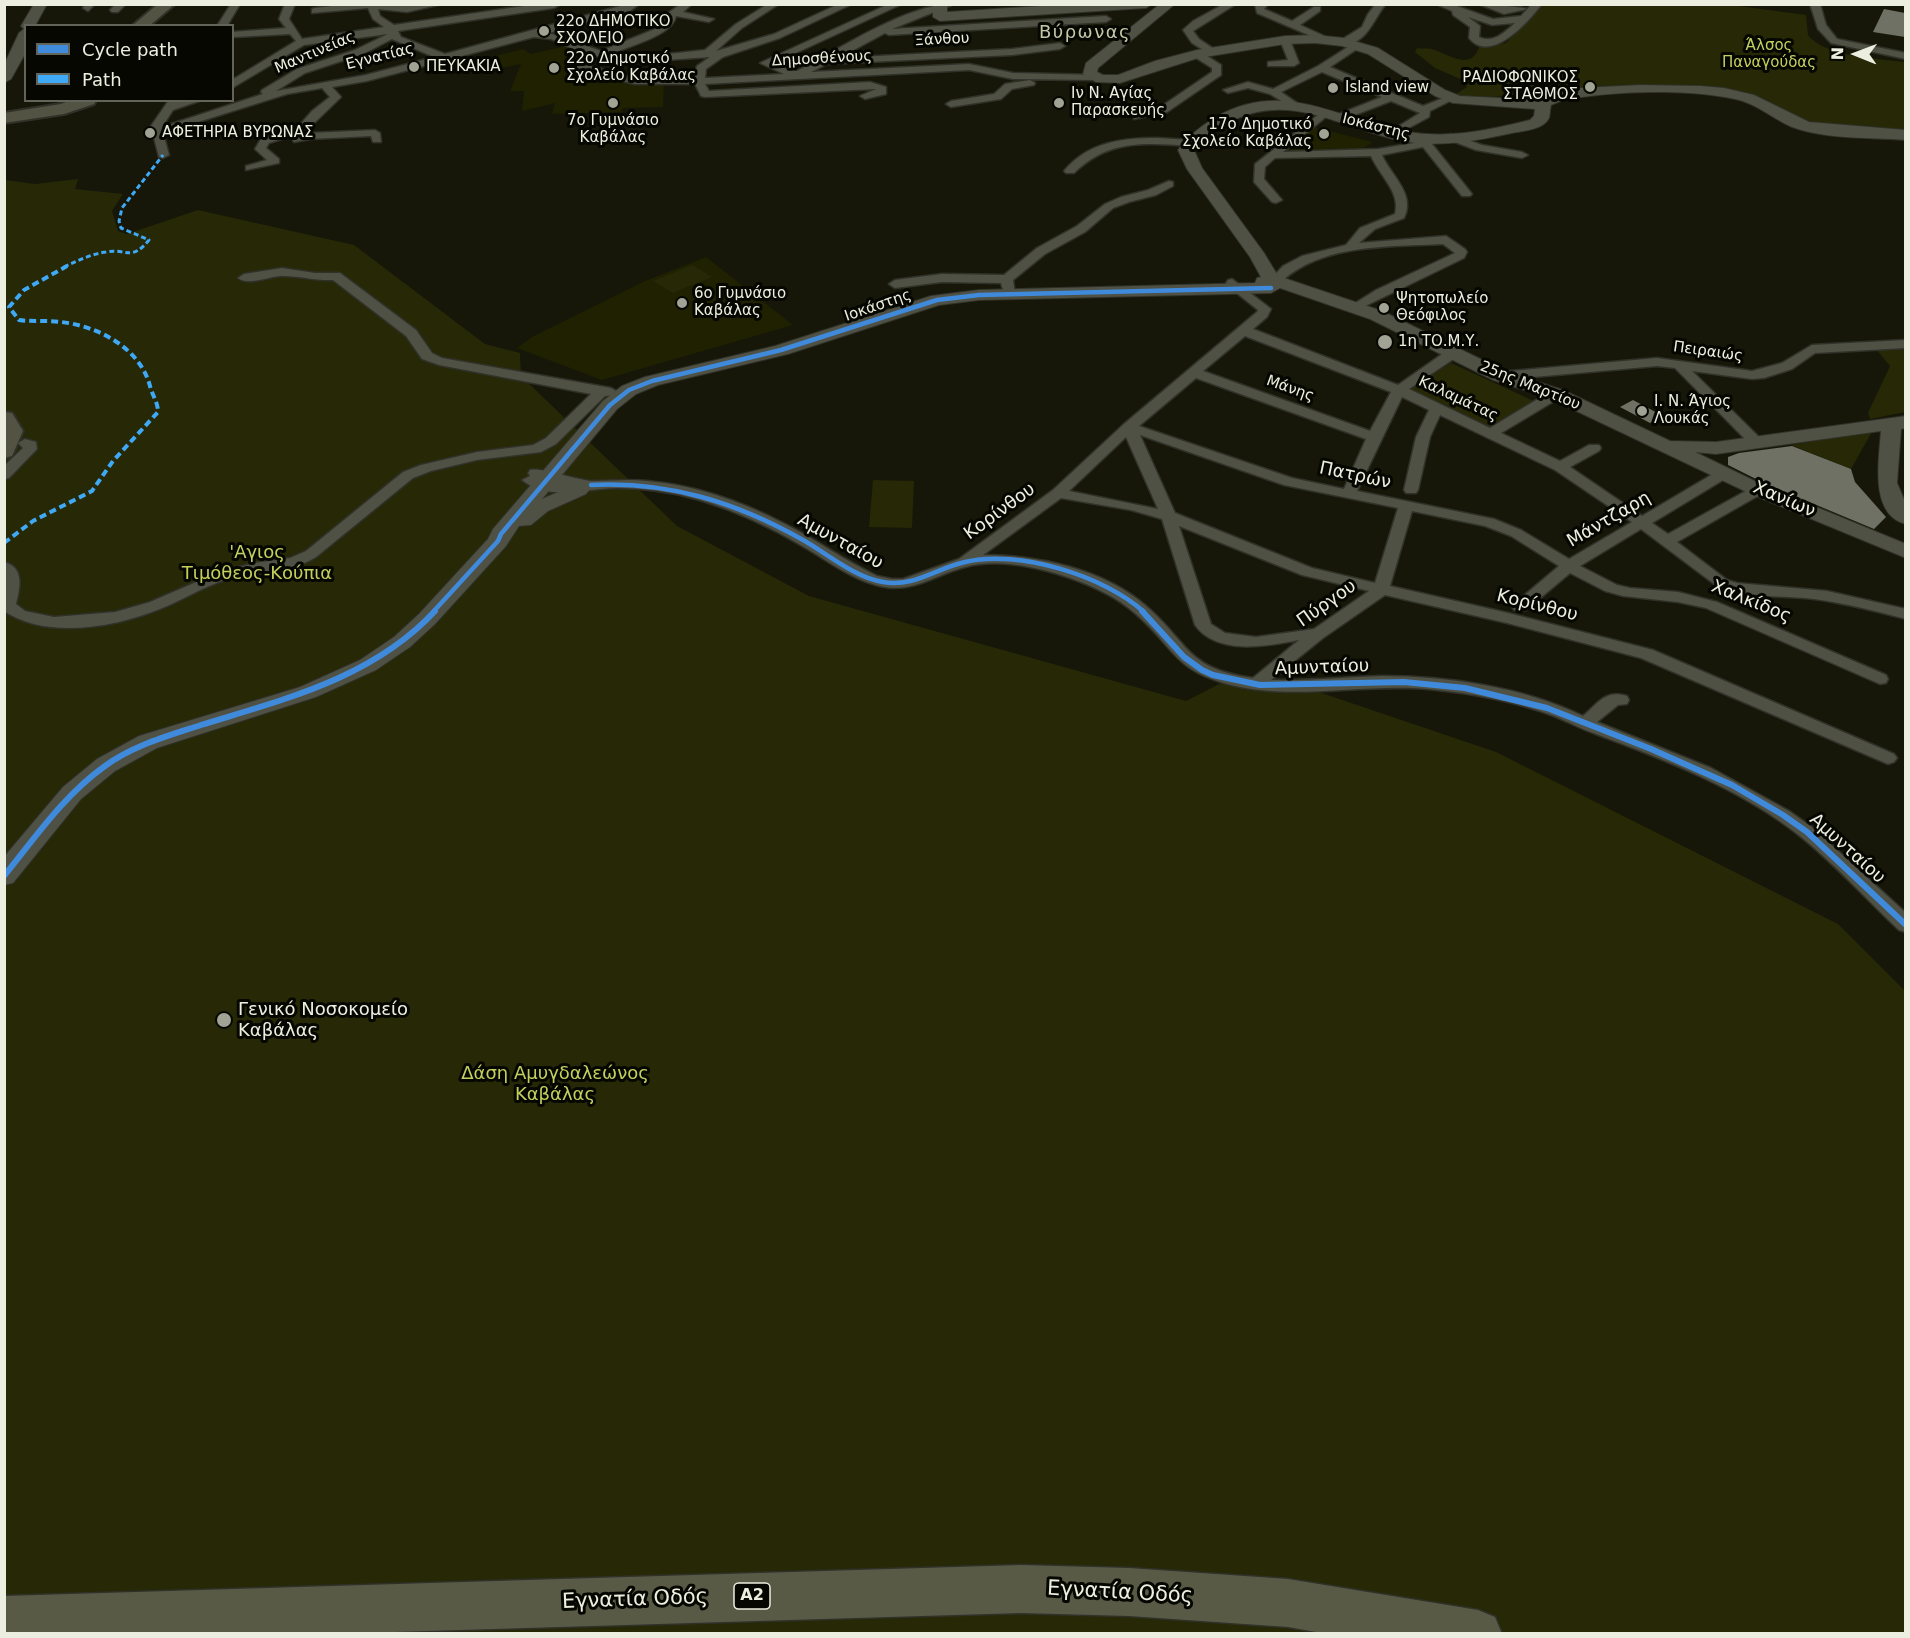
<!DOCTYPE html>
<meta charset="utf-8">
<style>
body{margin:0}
#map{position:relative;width:1910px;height:1638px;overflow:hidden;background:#161709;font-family:"DejaVu Sans",sans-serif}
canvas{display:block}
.frame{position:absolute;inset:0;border:6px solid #ecefdf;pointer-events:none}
.legend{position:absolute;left:24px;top:24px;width:210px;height:78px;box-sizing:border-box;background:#060701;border:2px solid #62645a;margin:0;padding:8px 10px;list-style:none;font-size:18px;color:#ecefdf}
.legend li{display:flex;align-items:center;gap:12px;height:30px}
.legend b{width:30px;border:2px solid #62645a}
.north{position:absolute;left:1826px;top:24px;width:60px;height:60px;-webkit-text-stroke:4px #060701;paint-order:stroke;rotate:271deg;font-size:16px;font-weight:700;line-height:24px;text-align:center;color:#ecefdf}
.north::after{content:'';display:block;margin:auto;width:21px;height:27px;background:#ecefdf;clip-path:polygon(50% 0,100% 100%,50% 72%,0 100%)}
</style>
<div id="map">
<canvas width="1910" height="1638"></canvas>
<div class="frame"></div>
<ul class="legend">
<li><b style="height:8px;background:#408adc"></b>Cycle path</li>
<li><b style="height:8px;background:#3fa9f5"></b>Path</li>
</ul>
<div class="north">N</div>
</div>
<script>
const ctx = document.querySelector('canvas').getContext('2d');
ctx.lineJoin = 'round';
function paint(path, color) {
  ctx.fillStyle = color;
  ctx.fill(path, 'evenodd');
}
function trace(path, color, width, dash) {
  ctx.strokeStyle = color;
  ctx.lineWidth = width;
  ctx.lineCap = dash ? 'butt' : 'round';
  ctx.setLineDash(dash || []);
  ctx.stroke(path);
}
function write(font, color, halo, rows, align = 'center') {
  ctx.font = font + ' "DejaVu Sans",sans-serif';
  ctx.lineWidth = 6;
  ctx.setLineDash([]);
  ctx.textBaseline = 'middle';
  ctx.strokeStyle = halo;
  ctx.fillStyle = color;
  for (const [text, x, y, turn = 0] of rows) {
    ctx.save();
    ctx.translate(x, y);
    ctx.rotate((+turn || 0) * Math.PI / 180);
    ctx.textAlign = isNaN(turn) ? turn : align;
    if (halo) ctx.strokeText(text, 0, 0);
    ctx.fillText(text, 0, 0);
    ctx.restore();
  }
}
const built = new Path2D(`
 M 571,45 L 584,53 L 573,56 L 571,67 L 583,66 L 631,82 L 664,81 L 663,107 L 623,108 L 621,112 L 552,114 L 555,103 L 522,111 L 524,91 L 510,91 L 521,64 L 501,68 L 488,58 L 523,49 L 531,54 Z
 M 1313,127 L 1373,142 L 1359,151 L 1354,150 L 1349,152 L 1290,154 L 1287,151 Z
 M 706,257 L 793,325 L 602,380 L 517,348 L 532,337 L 645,281 Z`);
const green = new Path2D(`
 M 1724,4 L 1806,15 L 1808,35 C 1825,57 1879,59 1905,62 L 1905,130 L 1806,122 L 1750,95 L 1600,87 L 1519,96 L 1460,98 L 1453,96 L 1467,87 L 1465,81 L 1435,68 L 1415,52 L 1417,48 C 1422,49 1428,48 1432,49 C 1448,54 1471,72 1479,47 L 1506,43 L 1542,5 Z
 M 78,179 L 75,189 L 123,194 L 112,211 L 118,231 L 127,234 L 198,210 L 354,245 L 485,344 L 520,353 L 521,376 L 677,526 L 809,596 L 1186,701 L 1229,679 L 1304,687 L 1496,752 L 1838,924 L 1905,991 L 1905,1633 L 5,1634 L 5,180 L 35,184 Z
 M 692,265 L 712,277 L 673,293 L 653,281 Z
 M 1905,348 L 1905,412 L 1870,419 L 1868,413 L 1890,366 L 1876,349 Z
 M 1451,363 L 1536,402 L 1492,428 L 1407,391 Z
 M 1873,430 L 1851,469 L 1791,445 Z
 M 873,480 L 914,481 L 912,528 L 869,527 Z`);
const building = new Path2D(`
 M 1884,9 L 1905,13 L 1905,37 L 1873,32 Z
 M 1633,400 L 1663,416 L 1650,423 L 1620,407 Z
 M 1792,446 L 1851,469 L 1855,482 L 1886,517 L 1874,529 L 1766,484 L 1728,465 L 1728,457 L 1739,453 Z`);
const street = new Path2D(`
 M 86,4 L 95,4 L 88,11 L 83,8 Z
 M 116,4 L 126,4 L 118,12 L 112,12 L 110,10 Z
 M 231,4 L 240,4 L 227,26 L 217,26 Z
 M 285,4 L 295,4 L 289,19 L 302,39 L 384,27 L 373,19 L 368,8 L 312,13 L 312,9 L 315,8 L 349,4 L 442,4 L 407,12 L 378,9 L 380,16 L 394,25 L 538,4 L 559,5 L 554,8 L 398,31 L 401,37 L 445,54 L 628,4 L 639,4 L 630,11 L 549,33 L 601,51 L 660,27 L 665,22 L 668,13 L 681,4 L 692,4 L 683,12 L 714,19 L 709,22 L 676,16 C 673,35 632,45 614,53 L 659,55 L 705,50 L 736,24 L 768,4 L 779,4 L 742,28 L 716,51 L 774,34 L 839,4 L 852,4 L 780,38 L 723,57 L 706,69 L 705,78 L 784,74 L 760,63 L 889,4 L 902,4 L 774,63 L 797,71 C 840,49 906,4 954,4 L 892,29 L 1106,16 L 1111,19 L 1106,22 L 889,35 L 885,33 L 839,58 L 1012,49 L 1060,43 L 1065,46 L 1060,49 L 1012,55 L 827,64 L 811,72 L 969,64 L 1013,73 L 1098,75 L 1099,77 L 1094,80 L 1013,79 L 969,70 L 705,84 L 709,91 L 870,82 L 886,87 L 886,94 L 865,99 L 860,96 L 876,89 L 705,97 L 701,96 L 695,84 L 635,84 L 574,69 L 570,64 L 571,60 L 582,53 L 551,39 L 534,37 L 367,81 L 332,87 L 341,97 L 308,129 L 311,133 L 375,130 L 380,133 L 381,142 L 373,142 L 371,136 L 310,139 L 294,142 L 293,140 L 301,135 L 300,133 L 269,143 L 266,148 L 279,159 L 279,163 L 246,170 L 246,166 L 267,160 L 255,149 L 261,139 L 298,127 L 312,111 L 330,97 L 322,88 L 287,94 L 163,133 L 169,155 L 163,158 L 159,157 L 151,126 L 169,100 L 202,100 L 173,110 L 162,127 L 263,94 L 261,92 L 262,90 L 297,69 L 355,50 L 388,34 L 304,45 L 232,88 L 232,80 L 296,41 L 290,34 L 235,37 L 232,36 L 232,32 L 286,28 L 279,19 ZM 392,39 L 434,57 L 366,75 L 276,91 L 305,73 L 363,54 ZM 593,56 L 651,61 L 710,57 L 697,66 L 694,78 L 635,78 L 580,63 Z
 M 1224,4 L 1236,4 L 1193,31 L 1199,39 L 1217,51 L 1208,53 L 1192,43 L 1183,30 L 1193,21 Z
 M 1255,4 L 1268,4 L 1264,9 L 1292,21 L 1314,7 L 1320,7 L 1320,11 L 1300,25 L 1333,40 L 1325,42 L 1257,13 Z
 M 1376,4 L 1386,4 C 1373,19 1366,47 1341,44 L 1341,40 L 1362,27 L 1368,14 Z
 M 1436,4 L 1451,4 L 1493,19 L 1521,16 L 1532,4 L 1542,4 C 1529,21 1491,65 1469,38 L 1470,27 L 1453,15 L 1452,11 ZM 1468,17 L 1492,25 L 1515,23 C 1505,32 1493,44 1479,37 L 1480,26 Z
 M 1479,4 C 1486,4 1524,7 1527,9 L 1504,14 Z
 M 1810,4 L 1820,4 L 1826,25 L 1837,39 L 1906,53 L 1906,59 L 1831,43 L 1818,29 Z
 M 1285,37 L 1290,40 L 1299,63 L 1294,66 L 1268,66 L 1268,62 L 1288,60 L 1280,40 Z
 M 1356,42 L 1361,45 L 1360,47 L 1330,67 L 1423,106 L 1451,95 L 1456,98 L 1430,111 L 1429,117 L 1403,131 L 1399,130 L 1399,126 L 1420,113 L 1391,101 L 1342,120 L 1334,120 L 1334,116 L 1382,97 L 1322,72 L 1281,92 L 1300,105 L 1300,109 L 1296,110 L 1270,94 L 1248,88 L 1228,93 L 1223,90 L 1248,82 L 1273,89 L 1318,66 Z
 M 1193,52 L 1201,52 L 1221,65 L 1221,75 L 1167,112 L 1134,119 L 1134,115 L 1159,108 L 1212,72 L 1212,68 L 1193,56 Z
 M 1030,80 L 1035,83 L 1034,85 L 1012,89 L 1001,99 L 951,107 L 946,104 L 951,101 L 994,94 L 1005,84 Z
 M 1323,111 L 1328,114 L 1327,116 L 1283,152 L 1378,149 L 1414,143 L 1434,136 L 1439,139 L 1432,144 L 1472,194 L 1470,196 L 1462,196 L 1423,147 L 1382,155 C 1391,176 1416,194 1404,218 L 1375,229 L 1359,243 L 1446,236 L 1465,249 L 1467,252 L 1464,258 L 1355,311 L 1349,307 L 1376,290 L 1455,253 L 1443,244 C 1389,247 1320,243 1279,284 L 1271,284 L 1269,281 L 1283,266 L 1302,256 L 1346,245 L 1360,228 L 1395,214 C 1401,192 1379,175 1371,156 L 1275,158 L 1265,167 L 1264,179 L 1282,200 L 1276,203 L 1272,202 L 1254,182 L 1255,164 Z
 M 1451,134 L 1482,145 L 1522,152 L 1528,155 L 1522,158 L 1476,150 L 1447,139 L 1447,135 Z
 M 1157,138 L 1190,140 L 1195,143 L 1190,146 C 1145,143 1109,139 1074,173 L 1066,173 L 1064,171 C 1088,142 1122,138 1157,138 Z
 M 1169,181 L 1173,182 L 1173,186 L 1156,195 L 1129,202 L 1113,208 L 1085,232 L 1045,254 L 1013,280 L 1015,294 L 1013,297 L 1005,297 L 1001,283 L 942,282 L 895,288 L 889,284 L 895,280 L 942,274 L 1004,275 L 1037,248 L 1077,226 L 1105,204 L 1121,197 L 1148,190 Z
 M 282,268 L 315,273 L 340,273 L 416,330 L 432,353 L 442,358 L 611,388 L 618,392 L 616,395 L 605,396 L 556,444 L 541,452 L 477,460 L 431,471 L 413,478 L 316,557 C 291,573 256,571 228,579 C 204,586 183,600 160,609 C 116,627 47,640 4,611 L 4,562 C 25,567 20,589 16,604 L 25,611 L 54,617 L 115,612 L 150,602 L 217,573 L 254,563 L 290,558 L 306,551 L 403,472 L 421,465 L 477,452 L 533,445 L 546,438 L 591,394 L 439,365 L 422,359 L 406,336 L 333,280 C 315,281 297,275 280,276 C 268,277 247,286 238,278 L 244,274 Z
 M 1232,279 L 1271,309 L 1267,317 L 1253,329 L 1398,385 L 1448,350 L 1458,350 L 1460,353 L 1458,356 L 1409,389 L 1490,428 L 1551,391 L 1561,391 L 1563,394 L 1561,397 L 1501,433 L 1560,461 L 1589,445 L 1599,445 L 1601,448 L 1599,451 L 1570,467 L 1642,516 L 1718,471 L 1728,471 L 1730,474 L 1728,477 L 1652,523 L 1668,534 L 1753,487 L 1763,487 L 1765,490 L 1763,493 L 1677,542 L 1727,580 L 1737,583 L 1827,591 L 1906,609 L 1906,619 C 1875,611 1845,603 1814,599 C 1781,595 1748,599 1717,586 L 1641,529 L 1580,566 L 1617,585 L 1630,588 L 1678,592 L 1717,602 L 1886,675 L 1888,679 L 1886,683 L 1880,684 L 1706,608 L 1678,602 L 1623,596 L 1605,591 L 1570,573 L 1526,610 L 1514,610 L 1512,607 L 1514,604 L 1559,566 L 1511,536 L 1485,526 L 1412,511 L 1390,586 L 1508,613 L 1653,650 L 1894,754 L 1897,758 L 1894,762 L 1888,764 L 1641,658 L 1507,623 L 1385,595 L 1323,638 L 1271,680 C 1308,681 1345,677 1382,676 C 1448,676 1523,687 1583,716 C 1598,703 1606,689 1627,696 L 1629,700 L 1627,704 L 1618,705 L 1597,722 L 1711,768 L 1789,811 L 1813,828 L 1906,913 L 1906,932 L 1899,930 C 1866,899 1835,864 1800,836 C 1741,789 1666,760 1596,734 C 1581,729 1569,722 1554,716 C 1514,701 1471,693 1428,689 C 1363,683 1295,701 1231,685 C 1173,670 1176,649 1136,614 C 1117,597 1093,586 1070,578 C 1038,567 997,558 965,567 C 938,574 914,592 885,587 C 855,582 830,562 804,547 C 771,527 736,511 700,500 C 673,492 645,488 617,488 C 586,488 549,502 522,480 L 530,476 L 528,473 L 530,470 C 540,467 577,480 592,481 C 611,481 628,479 647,481 C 695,485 743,502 785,524 C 817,540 845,561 877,576 L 892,579 L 903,579 L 959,559 L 1053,490 L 1124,424 L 1257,312 L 1258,310 L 1228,286 L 1226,283 L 1228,280 ZM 1245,336 L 1391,392 L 1370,431 L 1203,371 ZM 1196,378 L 1366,439 L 1344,489 L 1292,478 L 1139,426 ZM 1402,397 L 1429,410 L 1416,437 L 1404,490 L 1406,493 L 1416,493 L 1418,490 L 1430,437 L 1440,415 L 1555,470 L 1632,522 L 1569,559 L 1521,530 L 1494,519 L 1357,491 ZM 1140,435 L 1284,485 L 1398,508 L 1375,583 L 1312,568 L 1175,513 ZM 1126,437 L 1158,509 L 1069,491 ZM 1061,498 L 1131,510 L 1162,519 L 1195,625 C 1217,656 1268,646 1299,640 L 1253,678 C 1186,669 1190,644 1146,606 C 1104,569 1038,555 983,555 ZM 1179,526 L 1302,575 L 1369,591 L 1314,629 L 1256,637 L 1225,633 L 1211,624 Z
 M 1906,340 L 1906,348 L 1815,353 L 1792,369 L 1764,378 L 1752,379 L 1692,371 L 1762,440 L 1764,443 L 1757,447 L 1752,446 L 1675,368 L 1657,366 L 1500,380 L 1493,376 L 1500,372 L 1657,358 L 1752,371 L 1782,363 L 1812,345 Z
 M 25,439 L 36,442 L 37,449 L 9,478 L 4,479 L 4,466 L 23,448 L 18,443 Z`);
const secondary = new Path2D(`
 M 34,4 L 47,4 L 35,26 L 26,26 L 26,52 L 11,79 L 4,83 L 4,65 L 19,33 L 24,29 L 21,26 Z
 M 933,4 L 947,4 L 947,12 L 1074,4 L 1152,4 L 1146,8 L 940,21 L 933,17 Z
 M 1160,4 L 1175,4 L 1098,68 L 1097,72 L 1103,75 L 1118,75 L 1155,61 L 1197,50 L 1285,36 L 1315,35 L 1344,38 L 1378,48 L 1445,90 L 1460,96 L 1539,100 L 1554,93 L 1581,88 L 1640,85 L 1701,86 L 1724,88 L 1754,95 L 1809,122 L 1906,130 L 1906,140 C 1869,137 1828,140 1792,127 C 1773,119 1756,103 1735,99 C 1686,88 1613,91 1563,100 L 1551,105 C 1550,109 1550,114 1549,118 C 1543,130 1522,131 1512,133 C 1481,140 1447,146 1416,143 C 1348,135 1293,86 1226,124 C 1214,131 1202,139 1194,150 L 1202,168 L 1264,253 L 1278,276 L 1382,311 L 1507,372 L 1563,390 L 1670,441 L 1716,442 L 1906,416 L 1906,428 L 1901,429 L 1897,483 L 1906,504 L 1906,524 C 1869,515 1879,459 1881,431 L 1716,454 L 1695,452 L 1765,486 L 1906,544 L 1906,558 L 1751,494 L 1549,398 L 1493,380 L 1370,319 L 1280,288 L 1271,293 L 979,300 L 939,305 L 788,354 L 658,385 L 636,394 L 617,409 L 542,499 L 572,486 L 579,484 L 586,486 L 589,490 L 586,494 L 548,511 L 531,525 L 519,526 L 506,546 L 435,624 L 410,647 L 376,670 L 316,697 L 157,748 L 115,771 L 81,799 L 13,883 L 4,885 L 4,857 L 63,787 L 97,759 L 139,736 L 300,687 L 360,660 L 394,637 L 419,614 L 488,539 L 493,529 L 603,401 L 622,386 L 645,377 L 775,346 L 931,296 L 979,290 L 1255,283 L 1257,278 L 1261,277 L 1250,257 L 1187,169 L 1178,150 C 1188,136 1201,126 1216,117 C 1289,76 1344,125 1416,133 C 1453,138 1494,129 1530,120 L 1534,116 L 1535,109 L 1453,103 L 1435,96 L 1368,54 L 1342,46 L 1315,43 L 1285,44 L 1198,58 L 1120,83 L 1096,82 L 1083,74 L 1086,63 Z`);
const primary = new Path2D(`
 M 158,4 L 175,4 L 149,26 L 132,26 Z
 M 71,100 L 96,100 L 94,104 L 64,114 L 4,123 L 4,113 L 61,104 Z
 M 4,412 L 12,413 L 23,431 L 12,456 L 4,458 Z`);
const highway = new Path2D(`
 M 1021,1565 L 1129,1568 L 1288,1579 L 1478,1610 L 1495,1617 L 1502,1634 L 1327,1634 L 1288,1627 L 1129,1616 L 1021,1613 L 329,1634 L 4,1634 L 4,1596 Z`);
const quietFar1 = new Path2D(`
 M 64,267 C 77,261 91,254 106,252 C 127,248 131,262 149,240 L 121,228 L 119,221 L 122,208 L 163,155`);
const quiet = new Path2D(`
 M 4,543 L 33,521 L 92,491 L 113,461 L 158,412 C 158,402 152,395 150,386 C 140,348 98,326 61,322 C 47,320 33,322 19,320 L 9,307 L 24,290 L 67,266`);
const cyclewayFar1 = new Path2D(`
 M 591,485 C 668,481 736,502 803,540 C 828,554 854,577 883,582 C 913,588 937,568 965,562 C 1018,549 1105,576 1144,612
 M 433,612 L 498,541 L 501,534 L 610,405 L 629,390 L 652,381 L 781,350 L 937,300 L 979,295 L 1271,288`);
const cycleway = new Path2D(`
 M 1142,611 L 1184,657 L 1202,670 L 1213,675 L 1260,685 L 1404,682 L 1465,688 L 1547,708 L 1651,749 L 1732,785 L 1783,815 L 1807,832 L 1906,925
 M 4,876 C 35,838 64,795 105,766 C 134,745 168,736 201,725 C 285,699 373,678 435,611`);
const markers = [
 [544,31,6,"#a1a394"],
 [414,67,6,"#a1a394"],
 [554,68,6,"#a1a394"],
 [1590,87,6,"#a1a394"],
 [1333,88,6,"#a1a394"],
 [613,103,6,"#a1a394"],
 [1059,103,6,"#a1a394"],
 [150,133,6,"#a1a394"],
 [1324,134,6,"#a1a394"],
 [682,303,6,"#a1a394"],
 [1384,308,6,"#a1a394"],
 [1385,342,8,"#a1a394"],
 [1642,411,6,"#a1a394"],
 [224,1020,8,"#a1a394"]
];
const farPoinames = [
 ["22ο ΔΗΜΟΤΙΚΟ",556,22],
 ["ΣΧΟΛΕΙΟ",556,39],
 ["22ο Δημοτικό",566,59],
 ["Σχολείο Καβάλας",566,76],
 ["ΠΕΥΚΑΚΙΑ",426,67],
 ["ΡΑΔΙΟΦΩΝΙΚΟΣ",1578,78,"right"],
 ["ΣΤΑΘΜΟΣ",1578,95,"right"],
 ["Island view",1345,88],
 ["Ιν Ν. Αγίας",1071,94],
 ["Παρασκευής",1071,111],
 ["7ο Γυμνάσιο",613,121,"center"],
 ["Καβάλας",613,138,"center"],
 ["17ο Δημοτικό",1312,125,"right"],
 ["Σχολείο Καβάλας",1312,142,"right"],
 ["ΑΦΕΤΗΡΙΑ ΒΥΡΩΝΑΣ",162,133],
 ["6ο Γυμνάσιο",694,294],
 ["Καβάλας",694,311],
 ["Ψητοπωλείο",1396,299],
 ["Θεόφιλος",1396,316],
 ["1η ΤΟ.Μ.Υ.",1398,342],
 ["Ι. Ν. Άγιος",1654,402],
 ["Λουκάς",1654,419]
];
const farStreetnames = [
 ["Ξάνθου",942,40,-3],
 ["Μαντινείας",315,53,-23],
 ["Εγνατίας",380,57,-14],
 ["Δημοσθένους",822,59,-3],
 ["Ιοκάστης",1376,127,14],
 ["Ιοκάστης",878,306,-19],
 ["Πειραιώς",1708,352,8],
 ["25ης Μαρτίου",1530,386,22],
 ["Μάνης",1290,389,20],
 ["Καλαμάτας",1458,399,25]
];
const farParknames = [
 ["Άλσος",1769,46],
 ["Παναγούδας",1769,63]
];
const shields = [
 [752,1596,36]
];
const shieldNames = [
 ["Α2",752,1596]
];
const farQuarternames = [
 ["Βύρωνας",1085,33]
];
const streetNames = [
 ["Πατρών",1355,476,12],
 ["Χανίων",1784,500,23],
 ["Κορίνθου",1000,512,-36],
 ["Μάντζαρη",1609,520,-30],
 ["Αμυνταίου",840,542,29],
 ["Χαλκίδος",1751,602,22],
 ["Πύργου",1327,604,-35],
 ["Κορίνθου",1537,606,14],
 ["Αμυνταίου",1322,668,-2],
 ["Αμυνταίου",1847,849,42]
];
const parkNames = [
 ["'Αγιος",257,553],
 ["Τιμόθεος-Κούπια",257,574],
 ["Δάση Αμυγδαλεώνος",555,1074],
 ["Καβάλας",555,1095]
];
const poiNames = [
 ["Γενικό Νοσοκομείο",238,1010],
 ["Καβάλας",238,1031]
];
const nearStreetnames = [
 ["Εγνατία Οδός",1120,1593,3],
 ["Εγνατία Οδός",635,1600,-2]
];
paint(built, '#1f2101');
paint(green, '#262806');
paint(building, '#6f7164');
trace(street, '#303128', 3);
trace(secondary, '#303128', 2);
trace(primary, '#303128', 4);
trace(highway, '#303128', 3);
paint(street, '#4f5145');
paint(secondary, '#4f5145');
paint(primary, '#525343');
paint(highway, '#585a46');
trace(quietFar1, '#3fa9f5', 3, [5, 3]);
trace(quiet, '#3fa9f5', 4, [7, 4]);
trace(cyclewayFar1, '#408adc', 4.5);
trace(cycleway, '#408adc', 6);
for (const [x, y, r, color] of markers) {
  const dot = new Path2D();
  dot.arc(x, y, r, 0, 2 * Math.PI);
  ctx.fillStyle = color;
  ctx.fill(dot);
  trace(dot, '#060701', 2);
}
write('15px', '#ecefdf', '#060701', farPoinames, 'left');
write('15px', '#ecefdf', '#060701', farStreetnames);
write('15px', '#c4d05d', '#060701', farParknames);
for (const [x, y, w] of shields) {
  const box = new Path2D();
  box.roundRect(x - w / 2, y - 13, w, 26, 4.5);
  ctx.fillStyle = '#060701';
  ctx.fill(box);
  trace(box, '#ecefdf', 1.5);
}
write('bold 16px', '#ecefdf', null, shieldNames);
ctx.letterSpacing = '1.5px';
write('18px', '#c3c8a8', '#060701', farQuarternames);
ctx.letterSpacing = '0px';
write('18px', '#ecefdf', '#060701', streetNames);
write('18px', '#c4d05d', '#060701', parkNames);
write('18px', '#ecefdf', '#060701', poiNames, 'left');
write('21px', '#ecefdf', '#060701', nearStreetnames);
</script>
